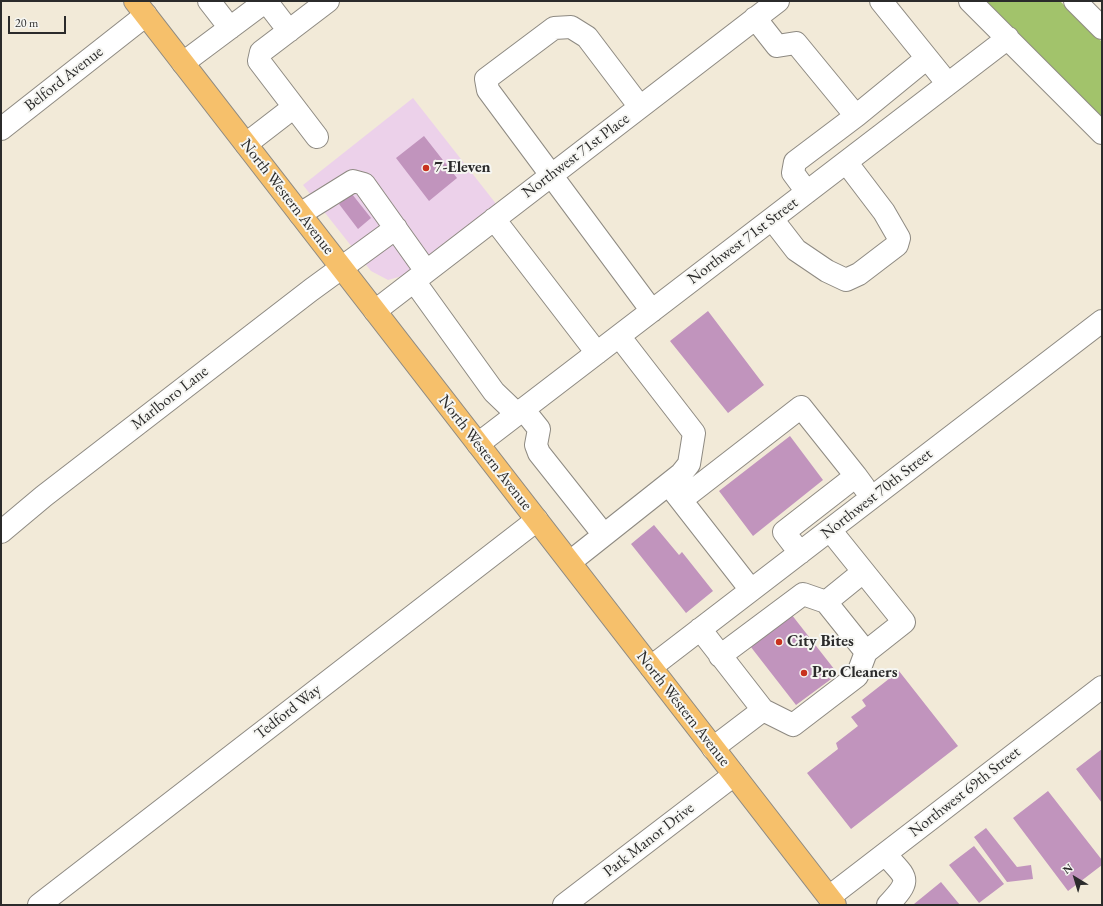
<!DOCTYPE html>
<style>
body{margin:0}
#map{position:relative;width:1103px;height:906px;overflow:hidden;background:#f2ead8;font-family:"EB Garamond",serif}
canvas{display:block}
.frame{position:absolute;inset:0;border:2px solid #2b2b2b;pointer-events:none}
.north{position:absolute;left:1055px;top:858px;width:40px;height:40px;-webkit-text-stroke:3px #f6f6f2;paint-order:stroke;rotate:322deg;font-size:11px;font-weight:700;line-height:16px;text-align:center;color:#2b2b2b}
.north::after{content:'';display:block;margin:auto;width:14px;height:18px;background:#2b2b2b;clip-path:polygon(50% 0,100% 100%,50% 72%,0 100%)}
.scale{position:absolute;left:8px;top:16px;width:58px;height:18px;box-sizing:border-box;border:2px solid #2b2b2b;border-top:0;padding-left:5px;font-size:12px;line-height:14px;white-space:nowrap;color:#2b2b2b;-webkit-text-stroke:3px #f6f6f2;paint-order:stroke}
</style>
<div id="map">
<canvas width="1103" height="906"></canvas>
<div class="frame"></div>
<div class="north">N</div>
<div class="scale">20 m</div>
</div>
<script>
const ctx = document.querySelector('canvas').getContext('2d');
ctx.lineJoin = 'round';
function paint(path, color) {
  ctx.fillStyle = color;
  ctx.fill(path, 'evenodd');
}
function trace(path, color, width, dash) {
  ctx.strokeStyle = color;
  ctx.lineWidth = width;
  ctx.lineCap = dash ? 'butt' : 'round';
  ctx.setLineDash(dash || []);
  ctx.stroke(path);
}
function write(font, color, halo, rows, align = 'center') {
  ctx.font = font + ' "EB Garamond",serif';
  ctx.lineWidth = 4;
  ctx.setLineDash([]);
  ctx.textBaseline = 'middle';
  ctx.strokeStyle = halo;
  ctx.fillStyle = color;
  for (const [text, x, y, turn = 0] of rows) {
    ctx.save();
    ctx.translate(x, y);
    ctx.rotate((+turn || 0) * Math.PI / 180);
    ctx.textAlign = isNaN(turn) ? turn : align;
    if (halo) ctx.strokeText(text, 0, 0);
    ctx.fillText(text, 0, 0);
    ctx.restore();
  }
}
const built = new Path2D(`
 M 413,98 L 497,205 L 402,276 L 388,280 L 371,271 L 303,185 Z`);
const green = new Path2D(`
 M 985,1 L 1060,1 L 1102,42 L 1102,117 Z`);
const building = new Path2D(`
 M 424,136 L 457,178 L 429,201 L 396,158 Z
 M 352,194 L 371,218 L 358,229 L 339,204 Z
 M 708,311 L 764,385 L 728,413 L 670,341 Z
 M 790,436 L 823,480 L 753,536 L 719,491 Z
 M 654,525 L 679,555 L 682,552 L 713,591 L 686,613 L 631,544 Z
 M 788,610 L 838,674 L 796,705 L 747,642 Z
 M 899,671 L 958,746 L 851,829 L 807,773 L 838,749 L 836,743 L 858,726 L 851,717 L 866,706 L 862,700 Z
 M 1102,749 L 1102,803 L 1076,769 Z
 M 1048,791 L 1102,860 L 1102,865 L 1068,891 L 1013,818 Z
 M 986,828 L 1017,867 L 1031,865 L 1033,879 L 1007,882 L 974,837 Z
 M 974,846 L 1004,884 L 979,903 L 949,865 Z
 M 941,882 L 960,905 L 915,905 L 914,904 Z`);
const minor = new Path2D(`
 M 209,1 L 230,28
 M 881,1 L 927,58
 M 970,1 L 1102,133
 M 1075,1 L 1102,28
 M 755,18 L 777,46 L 796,43 L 856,116 L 927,58 L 948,84
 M 183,63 L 266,1 L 289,31
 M 640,107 L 587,37 L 571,27 L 554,28 L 486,79 L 488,90 L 652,311
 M 1,129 L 146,15
 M 317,137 L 259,61 L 261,52 L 328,1
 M 246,144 L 294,107
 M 807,192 L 793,173 L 795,162 L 856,116
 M 300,214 L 353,181 L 364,184 L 426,271
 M 494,219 L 597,353
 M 772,219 L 796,250 L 827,271 L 846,280 L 859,274 L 897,245 L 899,238 L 884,212 L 846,162
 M 414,281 L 494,392 L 517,414
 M 375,311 L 778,1
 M 523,409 L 539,429 L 536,445 L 539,453 L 604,535
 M 478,444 L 1008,38
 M 673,490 L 751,590
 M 681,500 L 801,407 L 856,476
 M 1,532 L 44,496 L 311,290 L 396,228
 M 800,553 L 784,532 L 856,476 L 864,487
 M 570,562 L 681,474 L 689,464 L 694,433 L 619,336
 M 826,602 L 863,572
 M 700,629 L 763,710 L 793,725 L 857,676 L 866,652 L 904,622 L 830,530
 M 720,656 L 803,594 L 826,602 L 866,652
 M 651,667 L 1102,321
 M 713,748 L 763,710
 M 885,854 C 907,879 913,878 888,905
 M 829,897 L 1102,687
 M 39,905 L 537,520
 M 564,905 L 734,775`);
const major = new Path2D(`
 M 135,1 L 835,905`);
const markers = [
 [426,168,4,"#c8321e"],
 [779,642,4,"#c8321e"],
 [804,673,4,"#c8321e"]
];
const streetNames = [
 ["Belford Avenue",64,79,-38],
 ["Northwest 71st Place",576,156,-37],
 ["North Western Avenue",287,197,52],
 ["Northwest 71st Street",743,241,-37],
 ["Marlboro Lane",170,398,-38],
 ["North Western Avenue",485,453,52],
 ["Northwest 70th Street",877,494,-38],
 ["North Western Avenue",683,709,52],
 ["Tedford Way",288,712,-38],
 ["Northwest 69th Street",965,792,-38],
 ["Park Manor Drive",649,840,-38]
];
const poiNames = [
 ["7-Eleven",434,168],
 ["City Bites",787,642],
 ["Pro Cleaners",812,673]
];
paint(built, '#ecd1ea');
paint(green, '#a2c36b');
paint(building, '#c194bd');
trace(minor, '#8e8a82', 24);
trace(major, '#8e8a82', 24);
trace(minor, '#fff', 22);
trace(major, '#f6c06b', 22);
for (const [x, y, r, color] of markers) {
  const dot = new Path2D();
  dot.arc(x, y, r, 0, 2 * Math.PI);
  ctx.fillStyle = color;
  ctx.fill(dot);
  trace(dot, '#f6f6f2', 1.5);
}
write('16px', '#2b2b2b', '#f6f6f2', streetNames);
write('bold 16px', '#2b2b2b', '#f6f6f2', poiNames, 'left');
</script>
